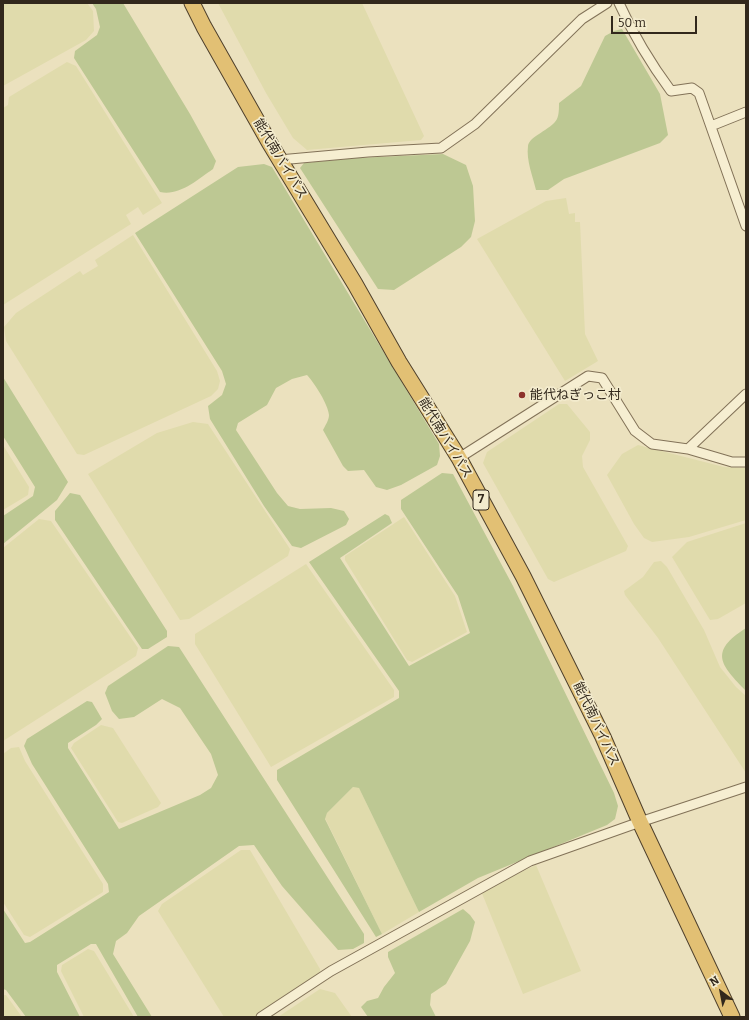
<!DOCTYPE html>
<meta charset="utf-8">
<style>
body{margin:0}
#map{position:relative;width:749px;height:1020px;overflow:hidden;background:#ebe1be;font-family:Bitter,serif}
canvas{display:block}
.frame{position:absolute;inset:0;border:4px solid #32281c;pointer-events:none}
.north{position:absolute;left:701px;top:972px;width:40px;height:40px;-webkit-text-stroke:3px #f3ebcd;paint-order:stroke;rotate:328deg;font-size:11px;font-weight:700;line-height:16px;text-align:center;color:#32281c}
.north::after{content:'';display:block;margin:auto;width:14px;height:18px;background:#32281c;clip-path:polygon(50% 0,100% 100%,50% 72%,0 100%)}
.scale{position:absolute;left:611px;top:16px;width:86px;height:18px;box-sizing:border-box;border:2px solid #32281c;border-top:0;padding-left:5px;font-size:12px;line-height:14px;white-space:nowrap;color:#32281c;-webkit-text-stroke:3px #f3ebcd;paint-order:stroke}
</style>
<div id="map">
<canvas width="749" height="1020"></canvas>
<div class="frame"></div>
<div class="north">N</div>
<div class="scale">50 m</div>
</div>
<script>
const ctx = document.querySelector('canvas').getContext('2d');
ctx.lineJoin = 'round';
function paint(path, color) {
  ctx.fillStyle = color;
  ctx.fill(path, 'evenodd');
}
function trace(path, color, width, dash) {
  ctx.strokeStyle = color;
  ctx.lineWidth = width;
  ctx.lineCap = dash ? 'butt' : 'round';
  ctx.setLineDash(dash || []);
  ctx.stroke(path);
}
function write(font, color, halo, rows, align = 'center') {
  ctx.font = font + ' Bitter,"Noto Sans JP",serif';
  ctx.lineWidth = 3.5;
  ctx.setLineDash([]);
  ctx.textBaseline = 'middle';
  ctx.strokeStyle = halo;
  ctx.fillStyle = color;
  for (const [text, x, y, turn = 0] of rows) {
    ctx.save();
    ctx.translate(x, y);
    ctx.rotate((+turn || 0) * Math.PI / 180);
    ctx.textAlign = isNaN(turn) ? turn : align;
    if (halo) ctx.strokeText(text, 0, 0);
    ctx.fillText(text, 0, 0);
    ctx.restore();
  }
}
const farmland = new Path2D(`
 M 3,3 L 87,3 L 93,11 L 94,31 L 86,40 L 3,86 Z
 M 218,3 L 362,3 L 424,136 L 421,140 L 307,150 L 293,138 L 266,93 Z
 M 67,62 L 76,66 L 162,203 L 143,215 L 138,207 L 126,215 L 131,224 L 3,305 L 3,108 L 8,105 L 9,97 Z
 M 566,198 L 569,214 L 575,213 L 575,222 L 580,222 L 585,334 L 598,361 L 565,381 L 477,239 L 546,201 Z
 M 133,235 L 217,371 L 220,381 L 218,389 L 211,396 L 84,455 L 77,454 L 6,341 L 4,327 L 16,313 L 80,271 L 83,275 L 98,266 L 95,260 Z
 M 559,404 L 567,404 L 590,432 L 590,440 L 582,456 L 583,467 L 628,546 L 626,551 L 554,582 L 548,579 L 483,463 L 487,452 Z
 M 193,422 L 208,424 L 290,549 L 288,556 L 189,619 L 180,620 L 88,474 L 157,433 Z
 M 3,445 L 29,487 L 28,495 L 3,510 Z
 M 638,445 L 724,467 L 746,468 L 746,520 L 689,537 L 652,542 L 644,538 L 634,524 L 607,475 L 622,454 Z
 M 404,517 L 455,596 L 467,632 L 412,662 L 407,660 L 345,560 L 345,556 Z
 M 39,519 L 51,521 L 138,648 L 136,656 L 3,741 L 3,548 Z
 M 746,523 L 746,603 L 718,619 L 710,620 L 672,557 L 687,542 Z
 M 661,561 L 667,567 L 704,630 L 720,667 L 736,687 L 746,696 L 746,773 L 658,638 L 625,595 L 624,591 L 643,577 L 654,562 Z
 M 306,564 L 394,690 L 394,697 L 271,767 L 195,644 L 195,634 Z
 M 101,725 L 113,728 L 161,803 L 158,807 L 122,823 L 118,822 L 71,748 L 74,743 Z
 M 19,747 L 25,761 L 103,884 L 103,892 L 30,937 L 24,935 L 3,902 L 3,754 L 11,748 Z
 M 353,787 L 359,788 L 419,912 L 382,934 L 325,818 L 327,813 Z
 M 241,850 L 250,850 L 320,969 L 320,974 L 254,1017 L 224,1017 L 158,911 L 162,904 Z
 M 536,865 L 581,971 L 523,994 L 481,891 Z
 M 88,949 L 94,951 L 134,1017 L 84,1017 L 61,971 L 62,965 Z
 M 320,989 L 335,993 L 352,1017 L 278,1017 Z
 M 3,995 L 6,995 L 22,1017 L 3,1017 Z`);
const green = new Path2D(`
 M 92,3 L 123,3 L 190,114 L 216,161 L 213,169 C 197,180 180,196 160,192 L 74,58 L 75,51 L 97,35 L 100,27 L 96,9 Z
 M 622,29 L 660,94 L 668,135 L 660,143 L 564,179 L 548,190 L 536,190 C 533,177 526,160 528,146 C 529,136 551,130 557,119 C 559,115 559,108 559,103 L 581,86 L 605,36 L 614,31 Z
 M 443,154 L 466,165 L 473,186 L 475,221 L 471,237 L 461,247 L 394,290 L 378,289 L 300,168 L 304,163 L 357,158 Z
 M 264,164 L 272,167 L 439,444 L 440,456 L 437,465 L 401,485 L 387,490 L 376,487 L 364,470 L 348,471 L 343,466 L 323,430 C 325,426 329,420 329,415 C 328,404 315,384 307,375 L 292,379 L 276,388 L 267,405 L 238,423 L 236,430 L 277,493 L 288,506 L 300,509 L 331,508 L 344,511 L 349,519 L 346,525 L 301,548 L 292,546 L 264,506 L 210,419 L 208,406 L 222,395 L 226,384 L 222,371 L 135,233 L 238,167 Z
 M 3,377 L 68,482 L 57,500 L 3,544 L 3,516 L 33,496 L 35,487 L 3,436 Z
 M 442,473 L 453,474 L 513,586 L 614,793 L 618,806 L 615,819 L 607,825 L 478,878 L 419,912 L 359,788 L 353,787 L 327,813 L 325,819 L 382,934 L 376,937 L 277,780 L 277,770 L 399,698 L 399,691 L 309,562 L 385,514 L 389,516 L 392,523 L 340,558 L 409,666 L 470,633 L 458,596 L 401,509 L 401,500 Z
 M 70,493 L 80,495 L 167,631 L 167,637 L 148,649 L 142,649 L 55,520 L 55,511 Z
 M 746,628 L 746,691 C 721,665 708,652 746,628 Z
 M 168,646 L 179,647 L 364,934 L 364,943 L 353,949 L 338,950 L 282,886 L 254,845 L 239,846 L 139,916 L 127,933 L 116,941 L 113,954 L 152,1017 L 138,1017 L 96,944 L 91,944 L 57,965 L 57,972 L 80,1017 L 26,1017 L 6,990 L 3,989 L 3,909 L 25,943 L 30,942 L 109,892 L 108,884 L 32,764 L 24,746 L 27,739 L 87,701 L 92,702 L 102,719 L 96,725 L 68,743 L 68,748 L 119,829 L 200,795 L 211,788 L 218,775 L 211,754 L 180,708 L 162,699 L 134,717 L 119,719 L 112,711 L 105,693 L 108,686 Z
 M 463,909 L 470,915 L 475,922 L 470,941 L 446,984 L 431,994 L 430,1005 L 436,1017 L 368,1017 L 361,1007 L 367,1001 L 378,998 L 384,987 L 395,973 L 388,957 L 388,952 Z`);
const minor = new Path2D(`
 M 619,3 C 633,34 651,64 671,91 L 692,88 L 699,93 L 746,226
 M 711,126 L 746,112
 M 279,160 L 368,152 L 441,148 L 475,124 L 582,19 L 607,3
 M 688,449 L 746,394
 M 459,458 L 588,376 L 602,378 L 635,431 L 652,444 L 688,449 L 732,462 L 746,462
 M 261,1017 L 331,971 L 530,861 L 640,822 L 746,787`);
const trunk = new Path2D(`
 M 192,3 L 204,27 L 269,142 L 355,284 L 399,362 L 459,458 L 523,576 L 603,737 L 640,822 L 732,1017`);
const markers = [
 [522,395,4,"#8d332c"]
];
const shields = [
 [481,500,16]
];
const shieldNames = [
 ["7",481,500]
];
const streetNames = [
 ["能代南バイパス",280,159,59],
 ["能代南バイパス",445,438,59],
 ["能代南バイパス",596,724,65]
];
const poiNames = [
 ["能代ねぎっこ村",530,395]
];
paint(farmland, '#e0dbac');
paint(green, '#bdc893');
trace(minor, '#827258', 11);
trace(trunk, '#4f402c', 17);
trace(minor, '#f6eed1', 9);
trace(trunk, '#e2c074', 15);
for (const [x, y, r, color] of markers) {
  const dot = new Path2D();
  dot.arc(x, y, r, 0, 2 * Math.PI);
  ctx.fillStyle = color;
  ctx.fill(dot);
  trace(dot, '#f3ebcd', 1.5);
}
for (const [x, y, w] of shields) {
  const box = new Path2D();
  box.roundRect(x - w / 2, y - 10, w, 20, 3);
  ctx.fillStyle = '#f3ebcd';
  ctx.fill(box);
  trace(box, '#32281c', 1);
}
write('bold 12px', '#32281c', null, shieldNames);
write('13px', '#32281c', '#f3ebcd', streetNames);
write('13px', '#32281c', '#f3ebcd', poiNames, 'left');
</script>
